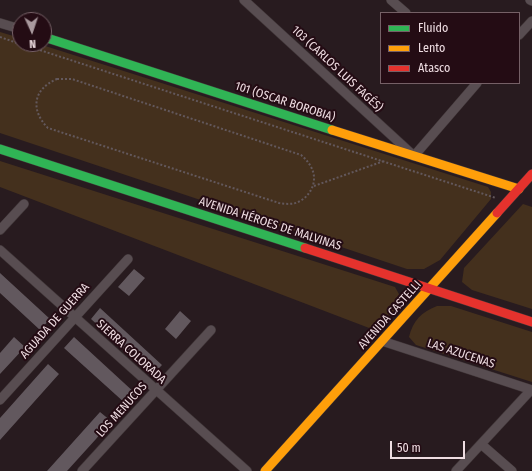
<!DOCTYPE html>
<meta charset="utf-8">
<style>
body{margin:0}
#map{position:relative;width:532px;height:471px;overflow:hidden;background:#281b1f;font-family:"Fira Sans Condensed",sans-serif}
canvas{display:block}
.legend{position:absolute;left:380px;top:12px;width:140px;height:72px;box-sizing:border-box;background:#240c14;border:1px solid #756066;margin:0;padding:5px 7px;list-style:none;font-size:12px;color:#efdde2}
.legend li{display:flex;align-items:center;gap:8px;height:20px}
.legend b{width:20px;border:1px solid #756066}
.north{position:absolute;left:12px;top:12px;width:40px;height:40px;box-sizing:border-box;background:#240c14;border:1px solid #756066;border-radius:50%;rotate:177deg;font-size:11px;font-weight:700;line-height:16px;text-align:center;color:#efdde2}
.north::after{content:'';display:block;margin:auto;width:14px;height:18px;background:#a9999e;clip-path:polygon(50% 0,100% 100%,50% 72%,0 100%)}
.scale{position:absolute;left:390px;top:441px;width:75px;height:18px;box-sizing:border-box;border:2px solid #efdde2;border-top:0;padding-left:5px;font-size:12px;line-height:14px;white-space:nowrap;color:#efdde2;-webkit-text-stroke:3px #240c14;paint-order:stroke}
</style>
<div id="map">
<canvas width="532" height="471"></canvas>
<ul class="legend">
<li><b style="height:5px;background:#30b455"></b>Fluido</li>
<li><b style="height:5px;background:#ff9f0a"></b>Lento</li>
<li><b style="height:5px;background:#e5322d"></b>Atasco</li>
</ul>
<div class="north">N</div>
<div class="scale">50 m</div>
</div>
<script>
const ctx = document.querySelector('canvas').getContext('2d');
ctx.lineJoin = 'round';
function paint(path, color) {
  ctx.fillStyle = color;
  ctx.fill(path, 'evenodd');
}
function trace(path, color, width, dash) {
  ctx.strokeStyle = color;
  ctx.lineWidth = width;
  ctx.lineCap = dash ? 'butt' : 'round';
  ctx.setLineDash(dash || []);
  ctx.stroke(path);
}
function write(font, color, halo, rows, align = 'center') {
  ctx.font = font + ' "Fira Sans Condensed",sans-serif';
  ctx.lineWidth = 4;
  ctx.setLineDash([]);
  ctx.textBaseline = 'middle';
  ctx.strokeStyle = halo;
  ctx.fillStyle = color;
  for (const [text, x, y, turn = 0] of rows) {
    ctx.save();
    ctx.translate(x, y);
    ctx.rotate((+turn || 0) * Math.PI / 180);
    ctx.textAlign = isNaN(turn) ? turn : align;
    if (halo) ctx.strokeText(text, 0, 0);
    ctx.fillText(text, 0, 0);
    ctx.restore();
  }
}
const green = new Path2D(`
 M 0,32 L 20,38 L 20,44 L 39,44 L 488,187 L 491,192 L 491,199 L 440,260 L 424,269 L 407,269 L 0,133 Z
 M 0,161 L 395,287 L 400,296 L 397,308 L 377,331 L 0,187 Z
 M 523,204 L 532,207 L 532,309 L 472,290 L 462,282 L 464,268 Z
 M 437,306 L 451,306 L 532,332 L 532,382 L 416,345 L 409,337 C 413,321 421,312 437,306 Z`);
const building = new Path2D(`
 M 134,269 L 145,278 L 129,296 L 118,287 Z
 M 0,273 L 50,319 L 40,330 L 0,293 Z
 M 100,308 L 162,365 L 152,375 L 91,319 Z
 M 180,311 L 191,321 L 176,339 L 165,329 Z
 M 14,337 L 25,347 L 0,374 L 0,353 Z
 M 74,337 L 136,394 L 126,404 L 64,348 Z
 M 48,364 L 59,374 L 0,440 L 0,418 Z
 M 100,412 L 111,421 L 96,439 L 67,471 L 47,471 Z`);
const path = new Path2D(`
 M 0,37 L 20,44
 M 21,44 L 496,198
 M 57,79 L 72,79 L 301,155 C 313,165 319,179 309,193 C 307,196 304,199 300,201 C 294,205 286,204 279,203 L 48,128 C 30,110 33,89 57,79 Z
 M 314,186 L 384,161`);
const street = new Path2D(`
 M 244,0 L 414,156 L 477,83
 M 391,0 L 406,13
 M 530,0 L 532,1
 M 0,23 L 20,29
 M 519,35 L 532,21
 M 0,230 L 24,204
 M 0,250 L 247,471
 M 382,341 L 532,390
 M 0,400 L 128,259
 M 481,444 L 512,471
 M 82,471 L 211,330
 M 456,471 L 531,390`);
const fast = new Path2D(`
 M 44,37 L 332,130
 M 0,149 L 305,248`);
const slow = new Path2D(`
 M 332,130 L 519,189
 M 265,471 L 497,213`);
const jam = new Path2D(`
 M 497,213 L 532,174
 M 305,248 L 532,322`);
const streetNames = [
 ["103 (CARLOS LUIS FAGÉS)",337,69,43],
 ["101 (OSCAR BOROBIA)",285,102,18],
 ["AVENIDA HÉROES DE MALVINAS",270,224,18],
 ["AVENIDA CASTELLI",390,315,-48],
 ["AGUADA DE GUERRA",55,321,-48],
 ["SIERRA COLORADA",131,352,42],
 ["LAS AZUCENAS",461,354,18],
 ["LOS MENUCOS",122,410,-48]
];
paint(green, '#44301d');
paint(building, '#62585e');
trace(street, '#403638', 10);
trace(fast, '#403638', 10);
trace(slow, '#403638', 10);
trace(jam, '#403638', 10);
trace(path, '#63585c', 2, [2, 2]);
trace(street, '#584d51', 9);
trace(fast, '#30b455', 9);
trace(slow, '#ff9f0a', 9);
trace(jam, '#e5322d', 9);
write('12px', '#efdde2', '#240c14', streetNames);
</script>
